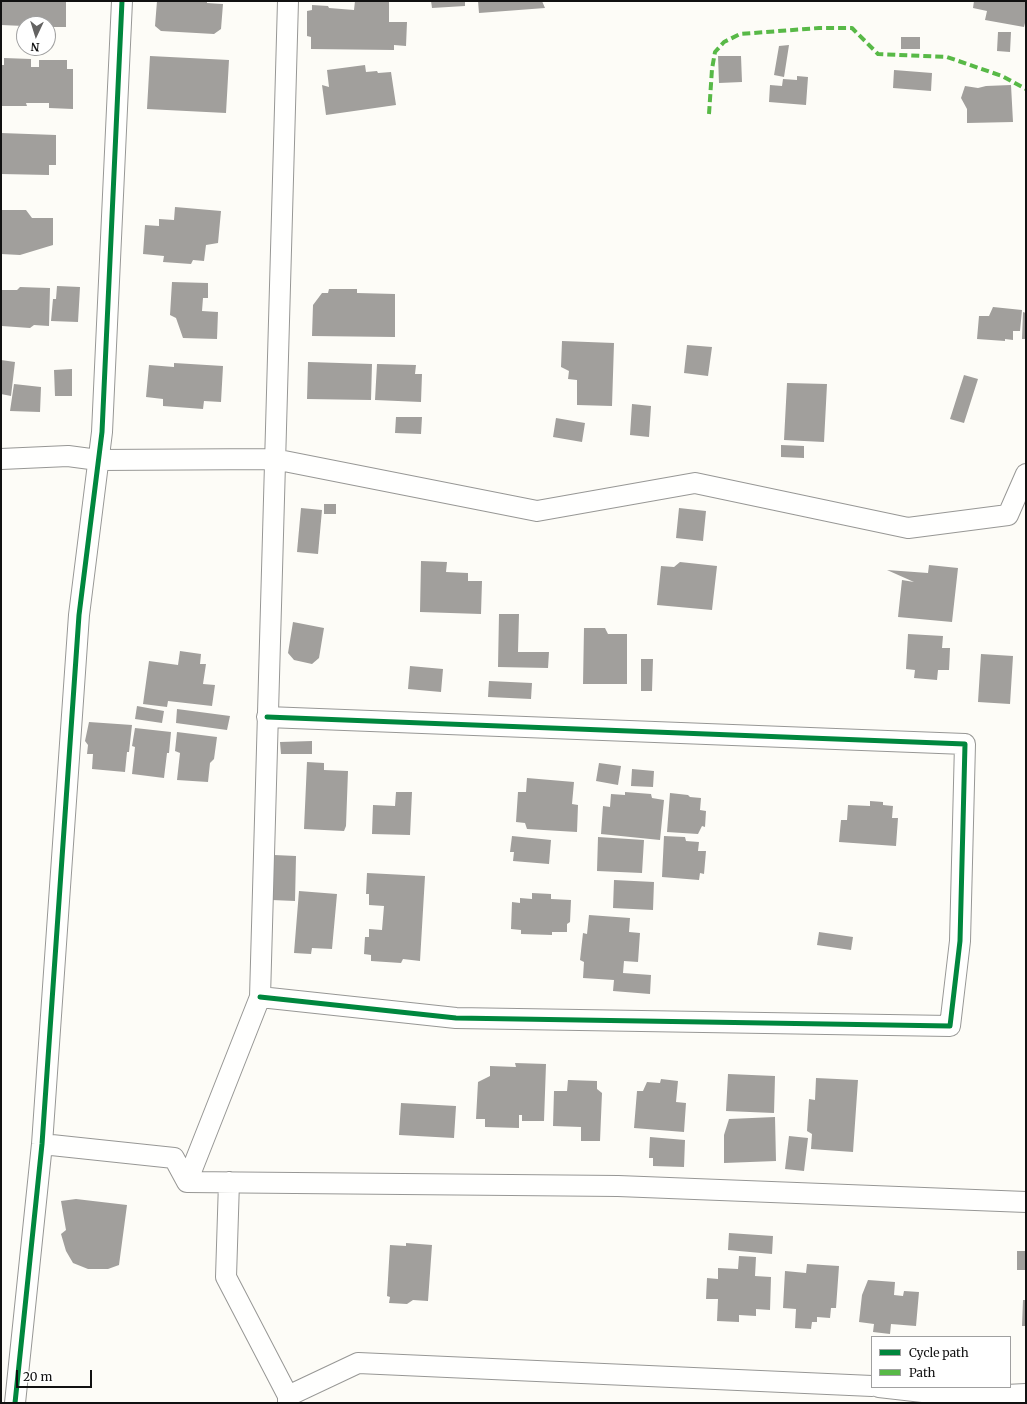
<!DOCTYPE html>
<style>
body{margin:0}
#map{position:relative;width:1027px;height:1404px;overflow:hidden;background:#fdfcf7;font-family:Merriweather,serif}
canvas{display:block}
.frame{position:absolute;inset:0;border:2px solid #111;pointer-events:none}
.legend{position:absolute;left:871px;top:1336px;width:140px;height:52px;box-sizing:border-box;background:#fff;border:1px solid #a0a0a0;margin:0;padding:5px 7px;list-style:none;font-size:12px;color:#111}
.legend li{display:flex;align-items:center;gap:8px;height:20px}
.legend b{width:20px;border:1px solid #a0a0a0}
.north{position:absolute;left:16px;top:16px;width:40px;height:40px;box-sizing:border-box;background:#fff;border:1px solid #a0a0a0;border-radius:50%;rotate:184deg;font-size:11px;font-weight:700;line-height:16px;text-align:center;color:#111}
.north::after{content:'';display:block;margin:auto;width:14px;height:18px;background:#646362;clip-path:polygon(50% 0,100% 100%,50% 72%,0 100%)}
.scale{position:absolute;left:16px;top:1370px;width:76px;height:18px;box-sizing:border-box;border:2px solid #111;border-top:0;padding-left:5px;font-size:12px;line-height:14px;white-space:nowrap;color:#111;-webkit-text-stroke:3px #fff;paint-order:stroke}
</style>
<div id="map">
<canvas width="1027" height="1404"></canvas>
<div class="frame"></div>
<ul class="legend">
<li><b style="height:5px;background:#00873e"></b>Cycle path</li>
<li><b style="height:5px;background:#58b947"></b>Path</li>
</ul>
<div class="north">N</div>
<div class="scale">20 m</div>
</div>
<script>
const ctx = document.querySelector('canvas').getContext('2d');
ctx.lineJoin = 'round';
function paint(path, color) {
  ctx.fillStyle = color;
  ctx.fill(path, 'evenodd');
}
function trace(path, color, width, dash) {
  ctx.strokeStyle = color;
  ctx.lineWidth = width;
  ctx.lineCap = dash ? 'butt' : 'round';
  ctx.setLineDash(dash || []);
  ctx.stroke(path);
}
const building = new Path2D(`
 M 1,1 L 66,1 L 66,27 L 48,27 L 48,24 L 24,24 L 24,26 L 1,25 Z
 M 157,1 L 207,1 L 207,3 L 223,4 L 221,29 L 214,34 L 161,31 L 155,26 Z
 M 355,1 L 389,1 L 389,22 L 407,22 L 406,46 L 394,45 L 394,50 L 311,49 L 311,37 L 307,36 L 307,11 L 312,10 L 312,5 L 328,6 L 329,8 L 354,10 Z
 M 431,1 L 465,1 L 465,6 L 432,8 Z
 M 478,1 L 542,1 L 545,8 L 479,13 Z
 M 974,1 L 1026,1 L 1026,19 L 1024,27 L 985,20 L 987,11 L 973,8 Z
 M 998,32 L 1011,32 L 1010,52 L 997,51 Z
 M 901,37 L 920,37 L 920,49 L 901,49 Z
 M 789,45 L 784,77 L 774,75 L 779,46 Z
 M 150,56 L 229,60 L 226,113 L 147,109 Z
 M 718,56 L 741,56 L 742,82 L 719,83 Z
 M 4,58 L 31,59 L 31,67 L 39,67 L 39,60 L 67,60 L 67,69 L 73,69 L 73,109 L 49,108 L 49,103 L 26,103 L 27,106 L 1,106 L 1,65 L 4,65 Z
 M 365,65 L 366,72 L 377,71 L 378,73 L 391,72 L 396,105 L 326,115 L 322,85 L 329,87 L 327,70 Z
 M 894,70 L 932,73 L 931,91 L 893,88 Z
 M 797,76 L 808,77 L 806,105 L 769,102 L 770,85 L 782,86 L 783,79 L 797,80 Z
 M 1011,85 L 1013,122 L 967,123 L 967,109 L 961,98 L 965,86 L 978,88 L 986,86 Z
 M 1,133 L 56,135 L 56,165 L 49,165 L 49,175 L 1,174 Z
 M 175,207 L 221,211 L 218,243 L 206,245 L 204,261 L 193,260 L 191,264 L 163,262 L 164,256 L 143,254 L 145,225 L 159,226 L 159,219 L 174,220 Z
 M 1,210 L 26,210 L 32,218 L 53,218 L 53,245 L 20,255 L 1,254 Z
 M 172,282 L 208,283 L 208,298 L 203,298 L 202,311 L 218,312 L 217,339 L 183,338 L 176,318 L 170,315 Z
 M 57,286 L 80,287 L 78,322 L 51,321 L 53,299 L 56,299 Z
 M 20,287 L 50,288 L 49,326 L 34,325 L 30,328 L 2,326 L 1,290 L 17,290 Z
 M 329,289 L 357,289 L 357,293 L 395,294 L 395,337 L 312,336 L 313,305 L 322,293 L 328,293 Z
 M 993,307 L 1022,310 L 1020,331 L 1013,331 L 1013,340 L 1005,339 L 1005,341 L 977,339 L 979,316 L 989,316 Z
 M 1023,312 L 1026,313 L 1026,339 L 1022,339 Z
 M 562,341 L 614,343 L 612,406 L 577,405 L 577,380 L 568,379 L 569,371 L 561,367 Z
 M 687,345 L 712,347 L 708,376 L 684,373 Z
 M 1,360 L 15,362 L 11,396 L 1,394 Z
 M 308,362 L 372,364 L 371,400 L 307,399 Z
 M 174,363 L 223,366 L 221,402 L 204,401 L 203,409 L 163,406 L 163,399 L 146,397 L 149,365 L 174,367 Z
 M 377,364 L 416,365 L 415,374 L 422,374 L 421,402 L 375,400 Z
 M 72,369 L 72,396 L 55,396 L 54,370 Z
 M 964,375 L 978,379 L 964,423 L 950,419 Z
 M 787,383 L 827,384 L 824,442 L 784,440 Z
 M 14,384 L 41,387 L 40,412 L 10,411 Z
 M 632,404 L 651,406 L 649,437 L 630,435 Z
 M 396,417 L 422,417 L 421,434 L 395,433 Z
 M 556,418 L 585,423 L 582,442 L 553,437 Z
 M 781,445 L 804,446 L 804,458 L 781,457 Z
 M 324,504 L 336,504 L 336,514 L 324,514 Z
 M 301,508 L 322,510 L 318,554 L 297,552 Z
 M 679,508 L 706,511 L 703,541 L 676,538 Z
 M 421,561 L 447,562 L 446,572 L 468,573 L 468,581 L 482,581 L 481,614 L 420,612 Z
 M 680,562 L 717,566 L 712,610 L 657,605 L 661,566 L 674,567 Z
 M 929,565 L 958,568 L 952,622 L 898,617 L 902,580 L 914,582 L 887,570 L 928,573 Z
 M 499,614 L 519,614 L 518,652 L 549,652 L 548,668 L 498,667 Z
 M 293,622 L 324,628 L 319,658 L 312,664 L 294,660 L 288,653 Z
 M 584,628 L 605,628 L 608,634 L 627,634 L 627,684 L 583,684 Z
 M 908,634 L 943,636 L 942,648 L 950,648 L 949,670 L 938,670 L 937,680 L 914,678 L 915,670 L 906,669 Z
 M 180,651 L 201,654 L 200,664 L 206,664 L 203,684 L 215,685 L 212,706 L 168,701 L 167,707 L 143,704 L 149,661 L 178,665 Z
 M 981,654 L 1013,656 L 1010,704 L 978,702 Z
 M 641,659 L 653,659 L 652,691 L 641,691 Z
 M 410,666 L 443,669 L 441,692 L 408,689 Z
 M 489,681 L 532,683 L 531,699 L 488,697 Z
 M 137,706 L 164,711 L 162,723 L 135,719 Z
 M 177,709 L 230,716 L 227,730 L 176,723 Z
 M 89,722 L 132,725 L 129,752 L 127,752 L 125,772 L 92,769 L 93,754 L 87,754 L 88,745 L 85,741 Z
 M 135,728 L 171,732 L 169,753 L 167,753 L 164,778 L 132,774 L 135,747 L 132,746 Z
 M 177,732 L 217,737 L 214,759 L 210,763 L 208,782 L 177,780 L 180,753 L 175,751 Z
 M 312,741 L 312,754 L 281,754 L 280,742 Z
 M 307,762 L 324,763 L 324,770 L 348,771 L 346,826 L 344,831 L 304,829 Z
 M 599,763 L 621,766 L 618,785 L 596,781 Z
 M 632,769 L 654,771 L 653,787 L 631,786 Z
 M 527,778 L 574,782 L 572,804 L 578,805 L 577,832 L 527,829 L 525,823 L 516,822 L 518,792 L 526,792 Z
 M 396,792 L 412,792 L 410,835 L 372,834 L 373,805 L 395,806 Z
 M 625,792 L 651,794 L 652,798 L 664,800 L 660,840 L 601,834 L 603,806 L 610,807 L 611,794 L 625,795 Z
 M 670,793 L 688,795 L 690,797 L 701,798 L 700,810 L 706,811 L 705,827 L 702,826 L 698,834 L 667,832 Z
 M 870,801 L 883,802 L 883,805 L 893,806 L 892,818 L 898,818 L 896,846 L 839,842 L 841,820 L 847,820 L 848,805 L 870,806 Z
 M 512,836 L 551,840 L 549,864 L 513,861 L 514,852 L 510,852 Z
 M 664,836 L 685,837 L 686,841 L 699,842 L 698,851 L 706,851 L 704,874 L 700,873 L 699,880 L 662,877 Z
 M 598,837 L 644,840 L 642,873 L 597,871 Z
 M 274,855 L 296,856 L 295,901 L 272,900 Z
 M 367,873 L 425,876 L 420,961 L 403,959 L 401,963 L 371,961 L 371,955 L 364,954 L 365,937 L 369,937 L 369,929 L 382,930 L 384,906 L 369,905 L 369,894 L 366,894 Z
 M 614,880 L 654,882 L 653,910 L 613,908 Z
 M 299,891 L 337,894 L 332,949 L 312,948 L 311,954 L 294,953 Z
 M 532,893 L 551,894 L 551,899 L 571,900 L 570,922 L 567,924 L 567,932 L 552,932 L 552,935 L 521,934 L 521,930 L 511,929 L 512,902 L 520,903 L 520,898 L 532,899 Z
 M 589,915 L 630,918 L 629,932 L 640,933 L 638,962 L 624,961 L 623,973 L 651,975 L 650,994 L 613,991 L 614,980 L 583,978 L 584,962 L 580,960 L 583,933 L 587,934 Z
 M 819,932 L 853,937 L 851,950 L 817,945 Z
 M 515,1063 L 546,1064 L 544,1121 L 522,1121 L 522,1115 L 519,1115 L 519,1128 L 485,1127 L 485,1119 L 476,1119 L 478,1082 L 490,1076 L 490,1066 L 516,1067 Z
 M 728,1074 L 775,1076 L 774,1113 L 726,1111 Z
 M 816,1078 L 858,1080 L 853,1152 L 811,1149 L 812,1134 L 807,1131 L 809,1099 L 815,1100 Z
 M 661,1079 L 678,1081 L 676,1102 L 686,1103 L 684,1132 L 634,1128 L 637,1091 L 643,1091 L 647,1082 L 660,1083 Z
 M 568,1080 L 597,1081 L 597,1089 L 602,1093 L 600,1141 L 581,1141 L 581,1127 L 553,1126 L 554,1091 L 567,1091 Z
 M 401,1103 L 456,1106 L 454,1138 L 399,1135 Z
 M 775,1117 L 776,1161 L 724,1163 L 724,1135 L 729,1119 Z
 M 789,1136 L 808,1138 L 804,1171 L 785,1169 Z
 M 650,1137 L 685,1140 L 684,1167 L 653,1166 L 653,1158 L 649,1158 Z
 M 76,1199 L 127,1205 L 119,1265 L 108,1269 L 88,1269 L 73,1263 L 66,1251 L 61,1234 L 66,1230 L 61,1201 Z
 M 729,1233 L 773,1236 L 772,1254 L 728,1250 Z
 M 406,1243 L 432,1245 L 428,1301 L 413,1300 L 407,1304 L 389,1303 L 390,1297 L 387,1296 L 390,1245 L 406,1246 Z
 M 1017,1251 L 1026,1251 L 1026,1270 L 1017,1270 Z
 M 739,1256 L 756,1257 L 755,1276 L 771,1277 L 770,1310 L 756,1309 L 756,1316 L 739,1315 L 739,1322 L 717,1321 L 718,1299 L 706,1299 L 707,1278 L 718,1279 L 718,1268 L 738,1269 Z
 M 807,1264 L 839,1266 L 836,1308 L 831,1308 L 830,1318 L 817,1317 L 817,1322 L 812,1322 L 811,1329 L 795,1328 L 796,1309 L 783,1308 L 785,1271 L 806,1273 Z
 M 868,1280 L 895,1282 L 894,1295 L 903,1296 L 904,1291 L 919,1292 L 916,1326 L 891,1324 L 890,1334 L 873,1332 L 874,1324 L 859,1322 L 862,1295 Z
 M 1023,1300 L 1026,1300 L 1026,1326 L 1022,1326 Z`);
const street = new Path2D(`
 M 1,459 L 68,456 L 98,460 L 274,459 L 537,511 L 695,483 L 908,528 L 1008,515 L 1026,474
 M 260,997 L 456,1018 L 950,1026 L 960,941 L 965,744 L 267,717
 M 42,1144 L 174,1158 L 187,1182
 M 187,1182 L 260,997 L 288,1
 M 187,1182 L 618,1186 L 1026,1202
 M 229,1182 L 226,1277 L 288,1396 L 288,1403
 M 879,1387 L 966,1397 L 1026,1394
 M 288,1396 L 358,1363 L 872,1386
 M 15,1403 L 42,1144 L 79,615 L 102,432 L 122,1`);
const quiet = new Path2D(`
 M 709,114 L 712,69 L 715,52 L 724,42 L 740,34 L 819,28 L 852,28 L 878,54 L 947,57 L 1002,76 L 1026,89`);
const cycleway = new Path2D(`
 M 260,997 L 456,1018 L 950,1026 L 960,941 L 965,744 L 267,717
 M 15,1403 L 42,1144 L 79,615 L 102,432 L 122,1`);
paint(building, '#a19f9c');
trace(street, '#979795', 22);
trace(street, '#fffffe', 20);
trace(quiet, '#58b947', 4, [8, 4]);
trace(cycleway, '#00873e', 5);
</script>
